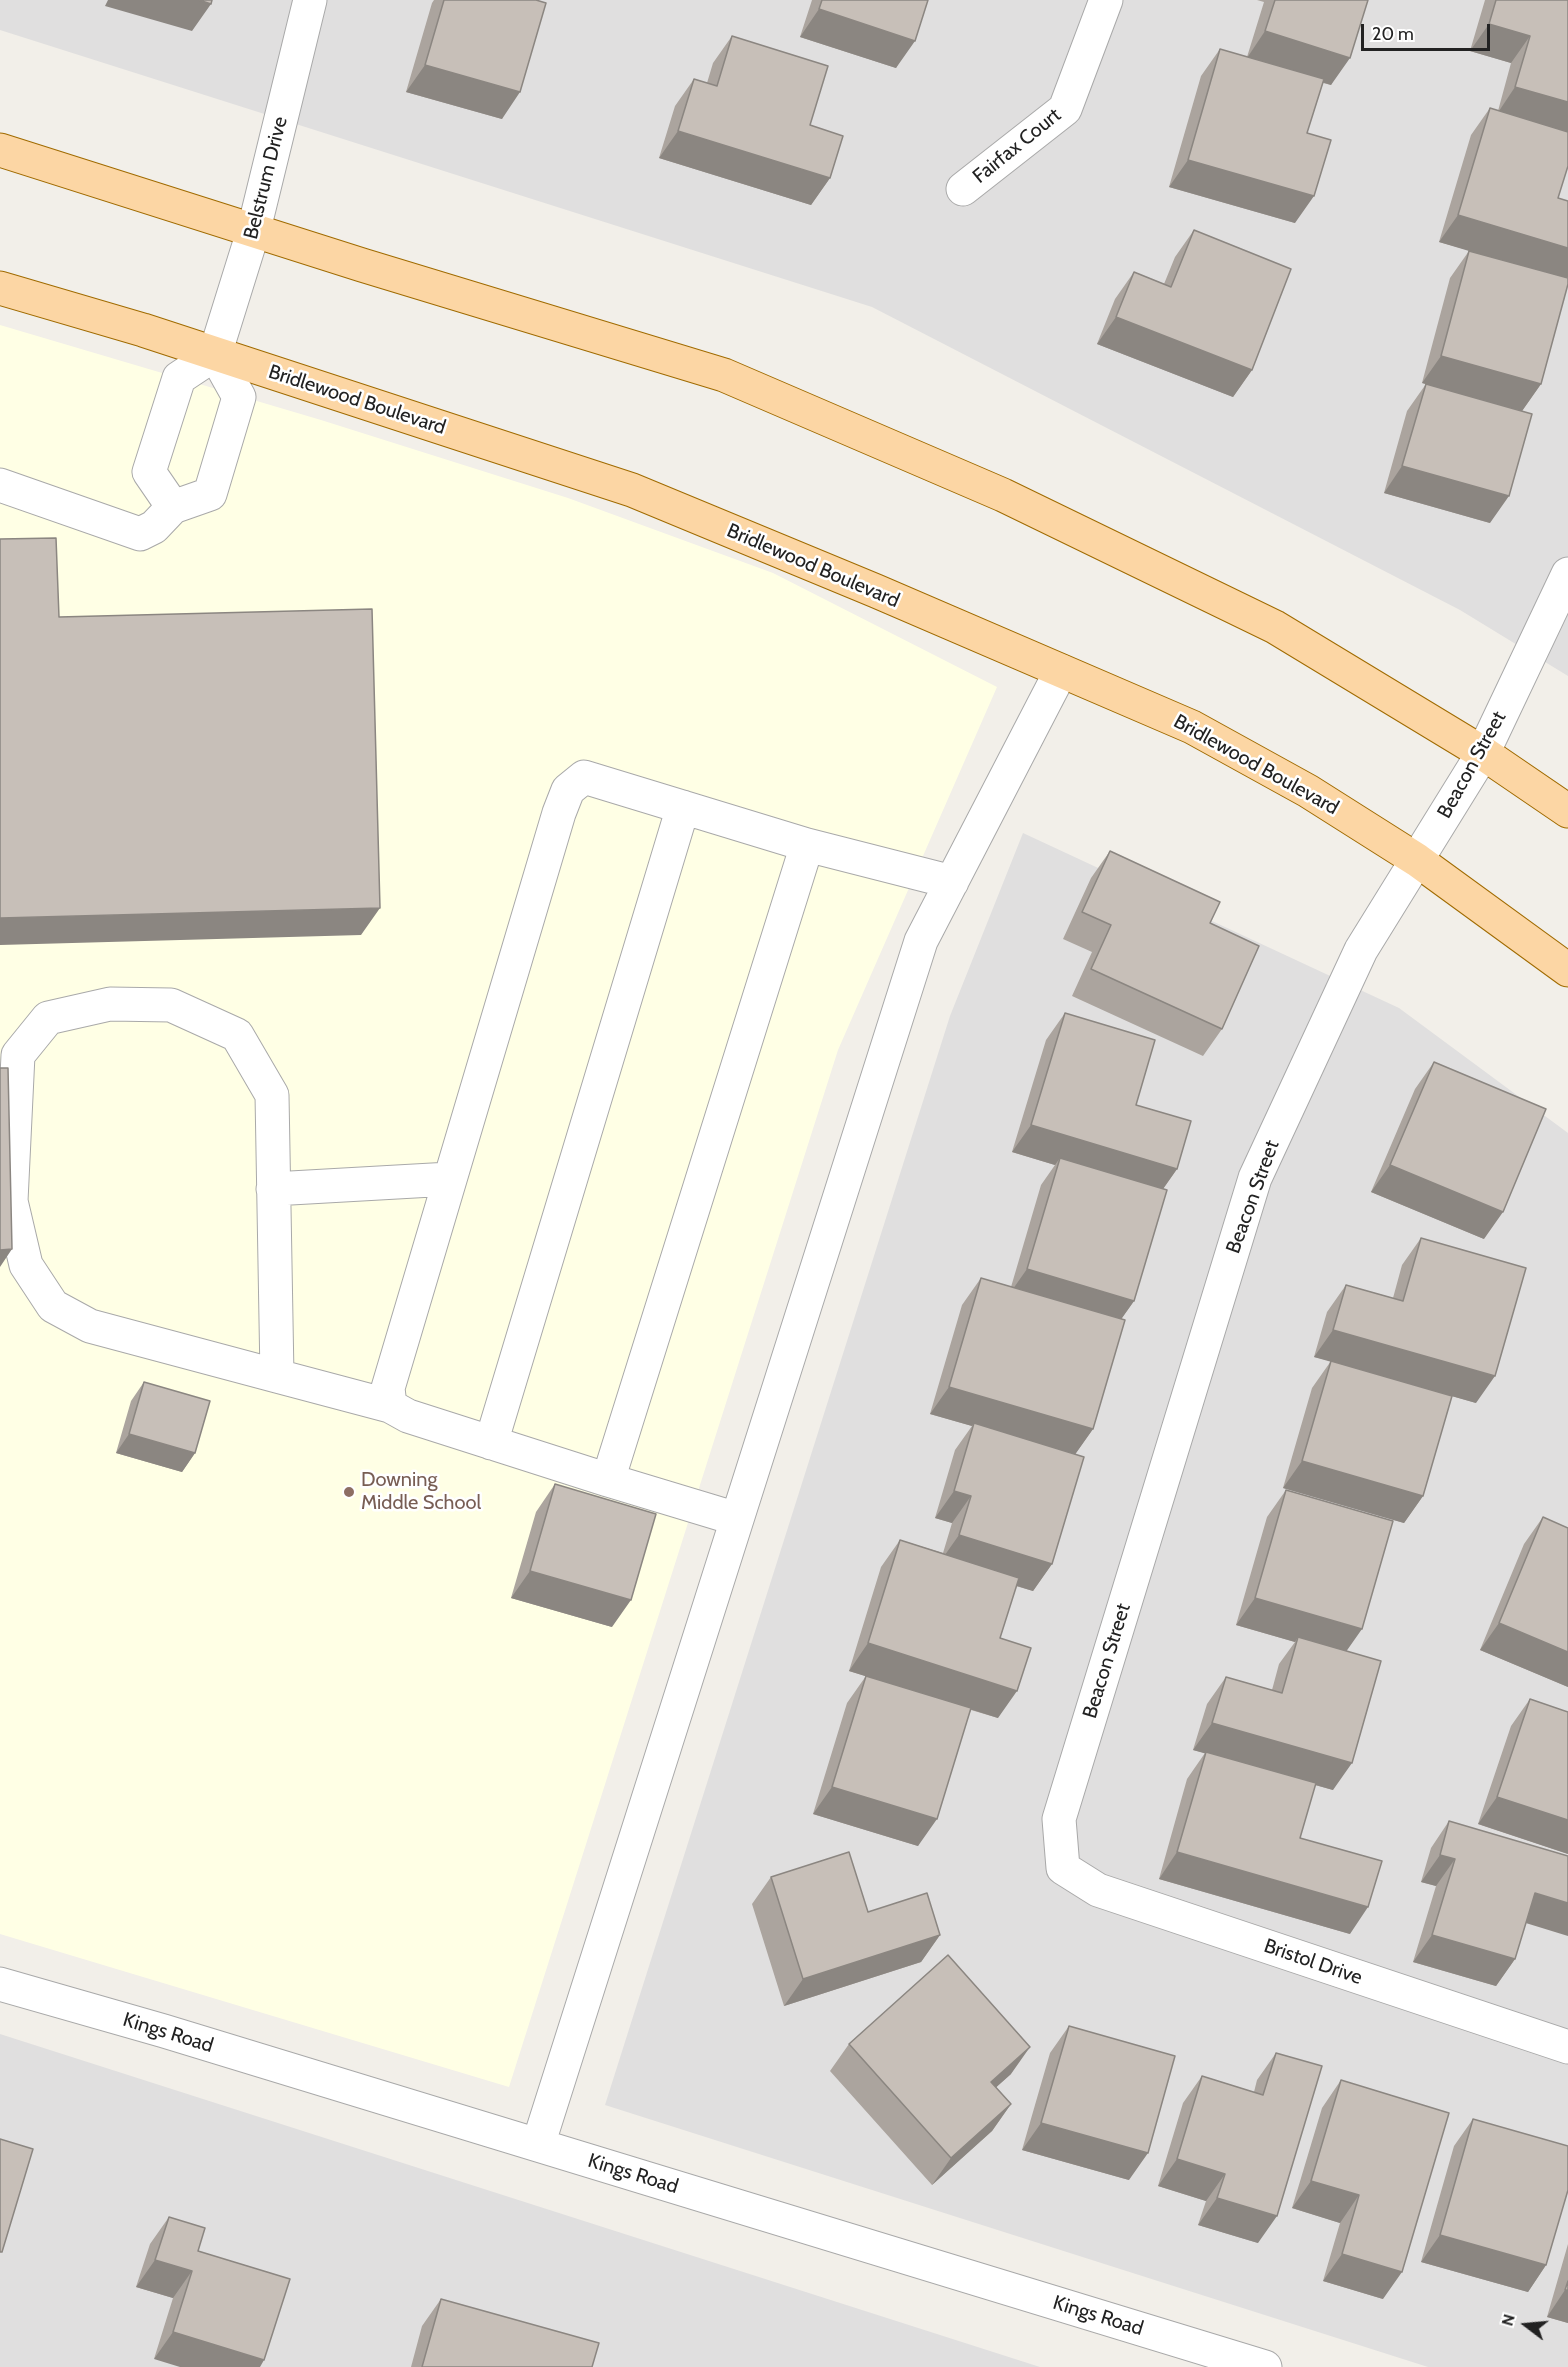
<!DOCTYPE html>
<style>
body{margin:0}
#map{position:relative;width:1568px;height:2367px;overflow:hidden;background:#f2efe9;font-family:Cabin,sans-serif}
canvas{display:block}
.north{position:absolute;left:1496px;top:2295px;width:60px;height:60px;-webkit-text-stroke:4px #fff;paint-order:stroke;rotate:286deg;font-size:16px;font-weight:700;line-height:24px;text-align:center;color:#222}
.north::after{content:'';display:block;margin:auto;width:21px;height:27px;background:#222;clip-path:polygon(50% 0,100% 100%,50% 72%,0 100%)}
.scale{position:absolute;left:1361px;top:24px;width:129px;height:27px;box-sizing:border-box;border:3px solid #222;border-top:0;padding-left:8px;font-size:18px;line-height:21px;white-space:nowrap;color:#222;-webkit-text-stroke:4px #fff;paint-order:stroke}
</style>
<div id="map">
<canvas width="1568" height="2367"></canvas>
<div class="north">N</div>
<div class="scale">20 m</div>
</div>
<script>
const ctx = document.querySelector('canvas').getContext('2d');
ctx.lineJoin = 'round';
function paint(path, color) {
  ctx.fillStyle = color;
  ctx.fill(path, 'evenodd');
}
function trace(path, color, width, dash) {
  ctx.strokeStyle = color;
  ctx.lineWidth = width;
  ctx.lineCap = dash ? 'butt' : 'round';
  ctx.setLineDash(dash || []);
  ctx.stroke(path);
}
function write(font, color, halo, rows, align = 'center') {
  ctx.font = font + ' Cabin,sans-serif';
  ctx.lineWidth = 5;
  ctx.setLineDash([]);
  ctx.textBaseline = 'middle';
  ctx.strokeStyle = halo;
  ctx.fillStyle = color;
  for (const [text, x, y, turn = 0] of rows) {
    ctx.save();
    ctx.translate(x, y);
    ctx.rotate((+turn || 0) * Math.PI / 180);
    ctx.textAlign = isNaN(turn) ? turn : align;
    if (halo) ctx.strokeText(text, 0, 0);
    ctx.fillText(text, 0, 0);
    ctx.restore();
  }
}
const residential = new Path2D(`
 M 0,0 L 1568,0 L 1568,676 L 1460,610 L 872,307 L 0,30 Z
 M 1023,833 L 1399,1008 L 1568,1133 L 1568,2367 L 1428,2367 L 605,2105 L 950,1016 Z
 M 0,2034 L 1040,2367 L 0,2367 Z`);
const education = new Path2D(`
 M 0,325 L 321,420 L 568,498 L 773,573 L 997,687 L 838,1050 L 509,2087 L 0,1934 Z`);
const minor = new Path2D(`
 M 963,189 L 1065,109 L 1106,0
 M 215,354 L 254,229 L 310,0
 M 0,485 L 140,534 L 154,527 L 173,507 L 210,494 L 239,397 L 215,354
 M 173,507 L 149,472 L 179,378 L 215,354
 M 1568,574 L 1483,753 L 1361,950 L 1255,1178 L 1059,1819 L 1063,1868 L 1098,1890 L 1568,2047
 M 273,1189 L 450,1179
 M 277,1376 L 272,1095 L 237,1035 L 171,1005 L 110,1004 L 48,1018 L 18,1055 L 11,1201 L 26,1265 L 53,1306 L 90,1326 L 277,1376 L 390,1406
 M 491,1443 L 683,807
 M 608,1480 L 408,1416 L 390,1406 L 388,1388 L 559,813 L 568,790 L 584,777 L 807,845
 M 737,1519 L 608,1480 L 807,845 L 952,882
 M 0,1984 L 164,2031 L 1265,2367
 M 538,2145 L 921,941 L 1061,671`);
const major = new Path2D(`
 M 0,150 L 362,265 L 724,375 L 1003,495 L 1275,627 L 1483,753 L 1568,811
 M 0,288 L 143,330 L 632,490 L 876,591 L 1192,727 L 1308,791 L 1417,860 L 1568,970`);
const wall = new Path2D(`
 M 434,0 L 536,0 L 502,119 L 406,92 L 432,3 Z
 M 812,0 L 928,0 L 896,68 L 800,37 Z
 M 1257,0 L 1368,0 L 1331,85 L 1323,83 L 1307,133 L 1295,223 L 1169,187 L 1201,76 L 1220,49 L 1247,57 L 1264,2 Z
 M 1485,0 L 1568,0 L 1558,198 L 1567,278 L 1541,384 L 1522,411 L 1473,397 L 1490,523 L 1384,493 L 1407,411 L 1426,384 L 1422,383 L 1450,278 L 1469,251 L 1475,252 L 1439,242 L 1471,135 L 1490,108 L 1498,111 L 1511,63 L 1470,51 Z
 M 732,36 L 810,125 L 830,178 L 811,205 L 659,158 L 675,106 L 694,79 L 707,83 L 713,63 Z
 M 1194,230 L 1252,370 L 1233,397 L 1097,344 L 1115,299 L 1134,272 L 1164,284 L 1175,257 Z
 M 1110,851 L 1210,923 L 1222,1029 L 1203,1056 L 1072,996 L 1092,952 L 1063,939 L 1091,878 Z
 M 1065,1013 L 1136,1105 L 1177,1169 L 1163,1189 L 1134,1301 L 1121,1319 L 1093,1429 L 1075,1454 L 1052,1564 L 1033,1591 L 1016,1586 L 1000,1638 L 998,1718 L 971,1710 L 918,1846 L 813,1814 L 847,1703 L 866,1676 L 869,1677 L 849,1671 L 881,1567 L 900,1540 L 943,1553 L 952,1523 L 935,1518 L 955,1450 L 972,1426 L 930,1414 L 962,1305 L 981,1278 L 1011,1287 L 1041,1185 L 1055,1165 L 1012,1152 L 1046,1040 Z
 M 1434,1062 L 1484,1239 L 1371,1192 L 1415,1089 Z
 M 1421,1238 L 1476,1403 L 1452,1396 L 1423,1496 L 1404,1523 L 1283,1488 L 1312,1388 L 1331,1361 L 1314,1357 L 1327,1312 L 1346,1285 L 1393,1298 L 1402,1265 Z
 M 144,1382 L 195,1453 L 182,1472 L 116,1453 L 131,1401 Z
 M 555,1484 L 612,1627 L 511,1598 L 536,1512 Z
 M 1286,1490 L 1347,1651 L 1333,1790 L 1315,1785 L 1300,1838 L 1350,1934 L 1159,1879 L 1187,1779 L 1205,1753 L 1193,1750 L 1207,1704 L 1226,1677 L 1272,1690 L 1279,1664 L 1295,1642 L 1236,1625 L 1267,1517 Z
 M 1543,1517 L 1568,1528 L 1568,1687 L 1480,1650 L 1524,1544 Z
 M 1530,1699 L 1568,1712 L 1568,1854 L 1478,1824 L 1511,1726 Z
 M 1449,1821 L 1515,1959 L 1496,1986 L 1413,1962 L 1436,1886 L 1421,1882 L 1431,1848 Z
 M 771,1877 L 868,1912 L 940,1935 L 921,1962 L 784,2006 L 752,1904 Z
 M 1069,2026 L 1129,2180 L 1022,2150 L 1050,2053 Z
 M 849,2044 L 1011,2074 L 996,2087 L 1011,2104 L 992,2131 L 932,2185 L 830,2071 Z
 M 1276,2053 L 1258,2243 L 1198,2225 L 1206,2201 L 1158,2186 L 1183,2103 L 1202,2076 L 1254,2092 L 1257,2080 Z
 M 1341,2080 L 1383,2299 L 1323,2281 L 1340,2223 L 1292,2208 L 1322,2108 Z
 M 1473,2119 L 1546,2265 L 1528,2292 L 1421,2262 L 1454,2146 Z
 M 169,2217 L 198,2251 L 290,2279 L 154,2359 L 173,2298 L 136,2287 L 150,2244 Z
 M 1568,2244 L 1568,2323 L 1547,2317 Z
 M 441,2299 L 592,2367 L 411,2367 L 422,2326 Z`);
const shadedWall = new Path2D(`
 M 108,0 L 199,0 L 211,4 L 192,31 L 105,6 Z
 M 819,9 L 915,41 L 896,68 L 800,37 Z
 M 1489,24 L 1530,36 L 1511,63 L 1470,51 Z
 M 1265,31 L 1350,58 L 1331,85 L 1247,58 Z
 M 425,65 L 520,92 L 502,119 L 406,92 Z
 M 1515,87 L 1568,102 L 1568,134 L 1497,114 Z
 M 678,131 L 830,178 L 811,205 L 659,158 Z
 M 1188,160 L 1314,196 L 1295,223 L 1169,187 Z
 M 1458,215 L 1568,248 L 1568,277 L 1566,280 L 1439,242 Z
 M 1116,317 L 1252,370 L 1233,397 L 1097,344 Z
 M 1441,356 L 1541,384 L 1522,411 L 1422,383 Z
 M 1402,466 L 1509,496 L 1490,523 L 1384,493 Z
 M 380,908 L 361,935 L 0,945 L 0,918 Z
 M 1031,1125 L 1177,1169 L 1158,1196 L 1060,1158 L 1055,1165 L 1012,1152 Z
 M 1390,1165 L 1503,1212 L 1484,1239 L 1371,1192 Z
 M 12,1249 L 0,1267 L 0,1250 Z
 M 1027,1269 L 1134,1301 L 1115,1328 L 1008,1296 Z
 M 1333,1330 L 1495,1376 L 1476,1403 L 1314,1357 Z
 M 949,1387 L 1093,1429 L 1074,1456 L 974,1423 L 972,1426 L 930,1414 Z
 M 129,1434 L 195,1453 L 182,1472 L 116,1453 Z
 M 1302,1461 L 1423,1496 L 1404,1523 L 1283,1488 Z
 M 954,1491 L 971,1496 L 952,1523 L 935,1518 Z
 M 959,1535 L 1052,1564 L 1033,1591 L 940,1562 Z
 M 530,1571 L 631,1600 L 612,1627 L 511,1598 Z
 M 1255,1598 L 1362,1629 L 1343,1656 L 1298,1637 L 1295,1642 L 1236,1625 Z
 M 1499,1623 L 1568,1652 L 1568,1687 L 1480,1650 Z
 M 868,1643 L 1017,1691 L 998,1718 L 849,1671 Z
 M 1212,1723 L 1352,1763 L 1333,1790 L 1193,1750 Z
 M 832,1787 L 937,1819 L 918,1846 L 813,1814 Z
 M 1497,1797 L 1568,1820 L 1568,1854 L 1478,1824 Z
 M 1177,1852 L 1368,1907 L 1350,1934 L 1159,1879 Z
 M 1440,1855 L 1455,1859 L 1436,1886 L 1421,1882 Z
 M 1535,1893 L 1568,1903 L 1568,1936 L 1516,1920 Z
 M 940,1935 L 921,1962 L 784,2006 L 803,1979 Z
 M 1432,1935 L 1515,1959 L 1496,1986 L 1413,1962 Z
 M 1030,2047 L 1011,2074 L 972,2109 L 991,2082 Z
 M 1011,2104 L 992,2131 L 932,2185 L 951,2158 Z
 M 1041,2123 L 1148,2153 L 1129,2180 L 1022,2150 Z
 M 1177,2159 L 1225,2174 L 1206,2201 L 1158,2186 Z
 M 1311,2181 L 1359,2195 L 1340,2223 L 1292,2208 Z
 M 1217,2198 L 1277,2216 L 1258,2243 L 1198,2225 Z
 M 1440,2235 L 1546,2265 L 1528,2292 L 1421,2262 Z
 M 1342,2254 L 1402,2272 L 1383,2299 L 1323,2281 Z
 M 155,2260 L 192,2271 L 173,2298 L 136,2287 Z
 M 1565,2290 L 1568,2290 L 1568,2323 L 1547,2317 Z
 M 173,2332 L 264,2360 L 260,2367 L 180,2367 L 154,2359 Z`);
const building = new Path2D(`
 M 199,0 L 212,0 L 211,4 Z
 M 444,0 L 536,0 L 546,3 L 520,92 L 425,65 Z
 M 822,0 L 928,0 L 915,41 L 819,9 Z
 M 1275,0 L 1368,0 L 1350,58 L 1265,31 Z
 M 1496,0 L 1568,0 L 1568,102 L 1515,87 L 1530,36 L 1489,24 Z
 M 732,36 L 828,66 L 810,125 L 843,136 L 830,178 L 678,131 L 694,79 L 717,86 Z
 M 1220,49 L 1324,79 L 1307,133 L 1331,140 L 1314,196 L 1188,160 Z
 M 1490,108 L 1568,132 L 1568,166 L 1558,198 L 1568,201 L 1568,248 L 1458,215 Z
 M 1194,230 L 1291,269 L 1252,370 L 1116,317 L 1134,272 L 1171,287 Z
 M 1469,251 L 1568,278 L 1568,284 L 1541,384 L 1441,356 Z
 M 1426,384 L 1532,414 L 1509,496 L 1402,466 Z
 M 56,538 L 59,617 L 372,609 L 380,908 L 0,918 L 0,539 Z
 M 1110,851 L 1220,902 L 1210,923 L 1259,946 L 1222,1029 L 1091,969 L 1111,925 L 1082,912 Z
 M 1065,1013 L 1155,1040 L 1136,1105 L 1191,1121 L 1177,1169 L 1031,1125 Z
 M 1434,1062 L 1546,1109 L 1503,1212 L 1390,1165 Z
 M 0,1068 L 8,1068 L 12,1249 L 0,1250 Z
 M 1060,1158 L 1167,1190 L 1134,1301 L 1027,1269 Z
 M 1421,1238 L 1526,1268 L 1495,1376 L 1333,1330 L 1346,1285 L 1403,1301 Z
 M 981,1278 L 1125,1320 L 1093,1429 L 949,1387 Z
 M 1331,1361 L 1452,1396 L 1423,1496 L 1302,1461 Z
 M 144,1382 L 210,1401 L 195,1453 L 129,1434 Z
 M 974,1423 L 1084,1457 L 1052,1564 L 959,1535 L 971,1496 L 954,1491 Z
 M 555,1484 L 656,1514 L 631,1600 L 530,1571 Z
 M 1286,1490 L 1393,1521 L 1362,1629 L 1255,1598 Z
 M 1543,1517 L 1568,1528 L 1568,1652 L 1499,1623 Z
 M 900,1540 L 1019,1578 L 1000,1638 L 1031,1648 L 1017,1691 L 868,1643 Z
 M 1298,1637 L 1381,1661 L 1352,1763 L 1212,1723 L 1226,1677 L 1282,1693 Z
 M 866,1676 L 971,1708 L 937,1819 L 832,1787 Z
 M 1530,1699 L 1568,1712 L 1568,1820 L 1497,1797 Z
 M 1206,1752 L 1316,1783 L 1300,1838 L 1382,1861 L 1368,1907 L 1177,1852 Z
 M 1449,1821 L 1568,1856 L 1568,1903 L 1535,1893 L 1515,1959 L 1432,1935 L 1455,1859 L 1440,1855 Z
 M 849,1852 L 868,1912 L 927,1893 L 940,1935 L 803,1979 L 771,1877 Z
 M 948,1955 L 1030,2047 L 991,2082 L 1011,2104 L 951,2158 L 849,2044 Z
 M 1069,2026 L 1175,2056 L 1148,2153 L 1041,2123 Z
 M 1276,2053 L 1322,2066 L 1277,2216 L 1217,2198 L 1225,2174 L 1177,2159 L 1202,2076 L 1263,2095 Z
 M 1341,2080 L 1449,2113 L 1402,2272 L 1342,2254 L 1359,2195 L 1311,2181 Z
 M 1473,2119 L 1568,2146 L 1568,2190 L 1546,2265 L 1440,2235 Z
 M 0,2139 L 33,2149 L 2,2252 L 0,2252 Z
 M 169,2217 L 205,2228 L 198,2251 L 290,2279 L 264,2360 L 173,2332 L 192,2271 L 155,2260 Z
 M 1568,2281 L 1568,2290 L 1565,2290 Z
 M 441,2299 L 599,2343 L 592,2367 L 422,2367 Z`);
const markers = [
 [349,1492,6,"#8d6e63"]
];
const streetNames = [
 ["Fairfax Court",1017,146,-39],
 ["Belstrum Drive",266,178,-76],
 ["Bridlewood Boulevard",357,400,18],
 ["Bridlewood Boulevard",813,566,23],
 ["Bridlewood Boulevard",1256,765,29],
 ["Beacon Street",1472,765,-61],
 ["Beacon Street",1253,1197,-70],
 ["Beacon Street",1107,1661,-73],
 ["Bristol Drive",1313,1962,19],
 ["Kings Road",168,2033,17],
 ["Kings Road",633,2174,17],
 ["Kings Road",1098,2316,17]
];
const educationNames = [
 ["Downing",361,1480],
 ["Middle School",361,1503]
];
paint(residential, '#e0dfdf');
paint(education, '#ffffe5');
trace(minor, '#a9a9a9', 35);
trace(major, '#a06b00', 35);
trace(minor, '#fff', 33);
trace(major, '#fcd6a4', 33);
paint(wall, '#aba49e');
paint(shadedWall, '#8b8681');
paint(building, '#c7bfb8');
trace(building, '#8b8681', 1.5);
for (const [x, y, r, color] of markers) {
  const dot = new Path2D();
  dot.arc(x, y, r, 0, 2 * Math.PI);
  ctx.fillStyle = color;
  ctx.fill(dot);
  trace(dot, '#fff', 2);
}
write('20px', '#222', '#fff', streetNames);
write('20px', '#785e54', '#fff', educationNames, 'left');
</script>
